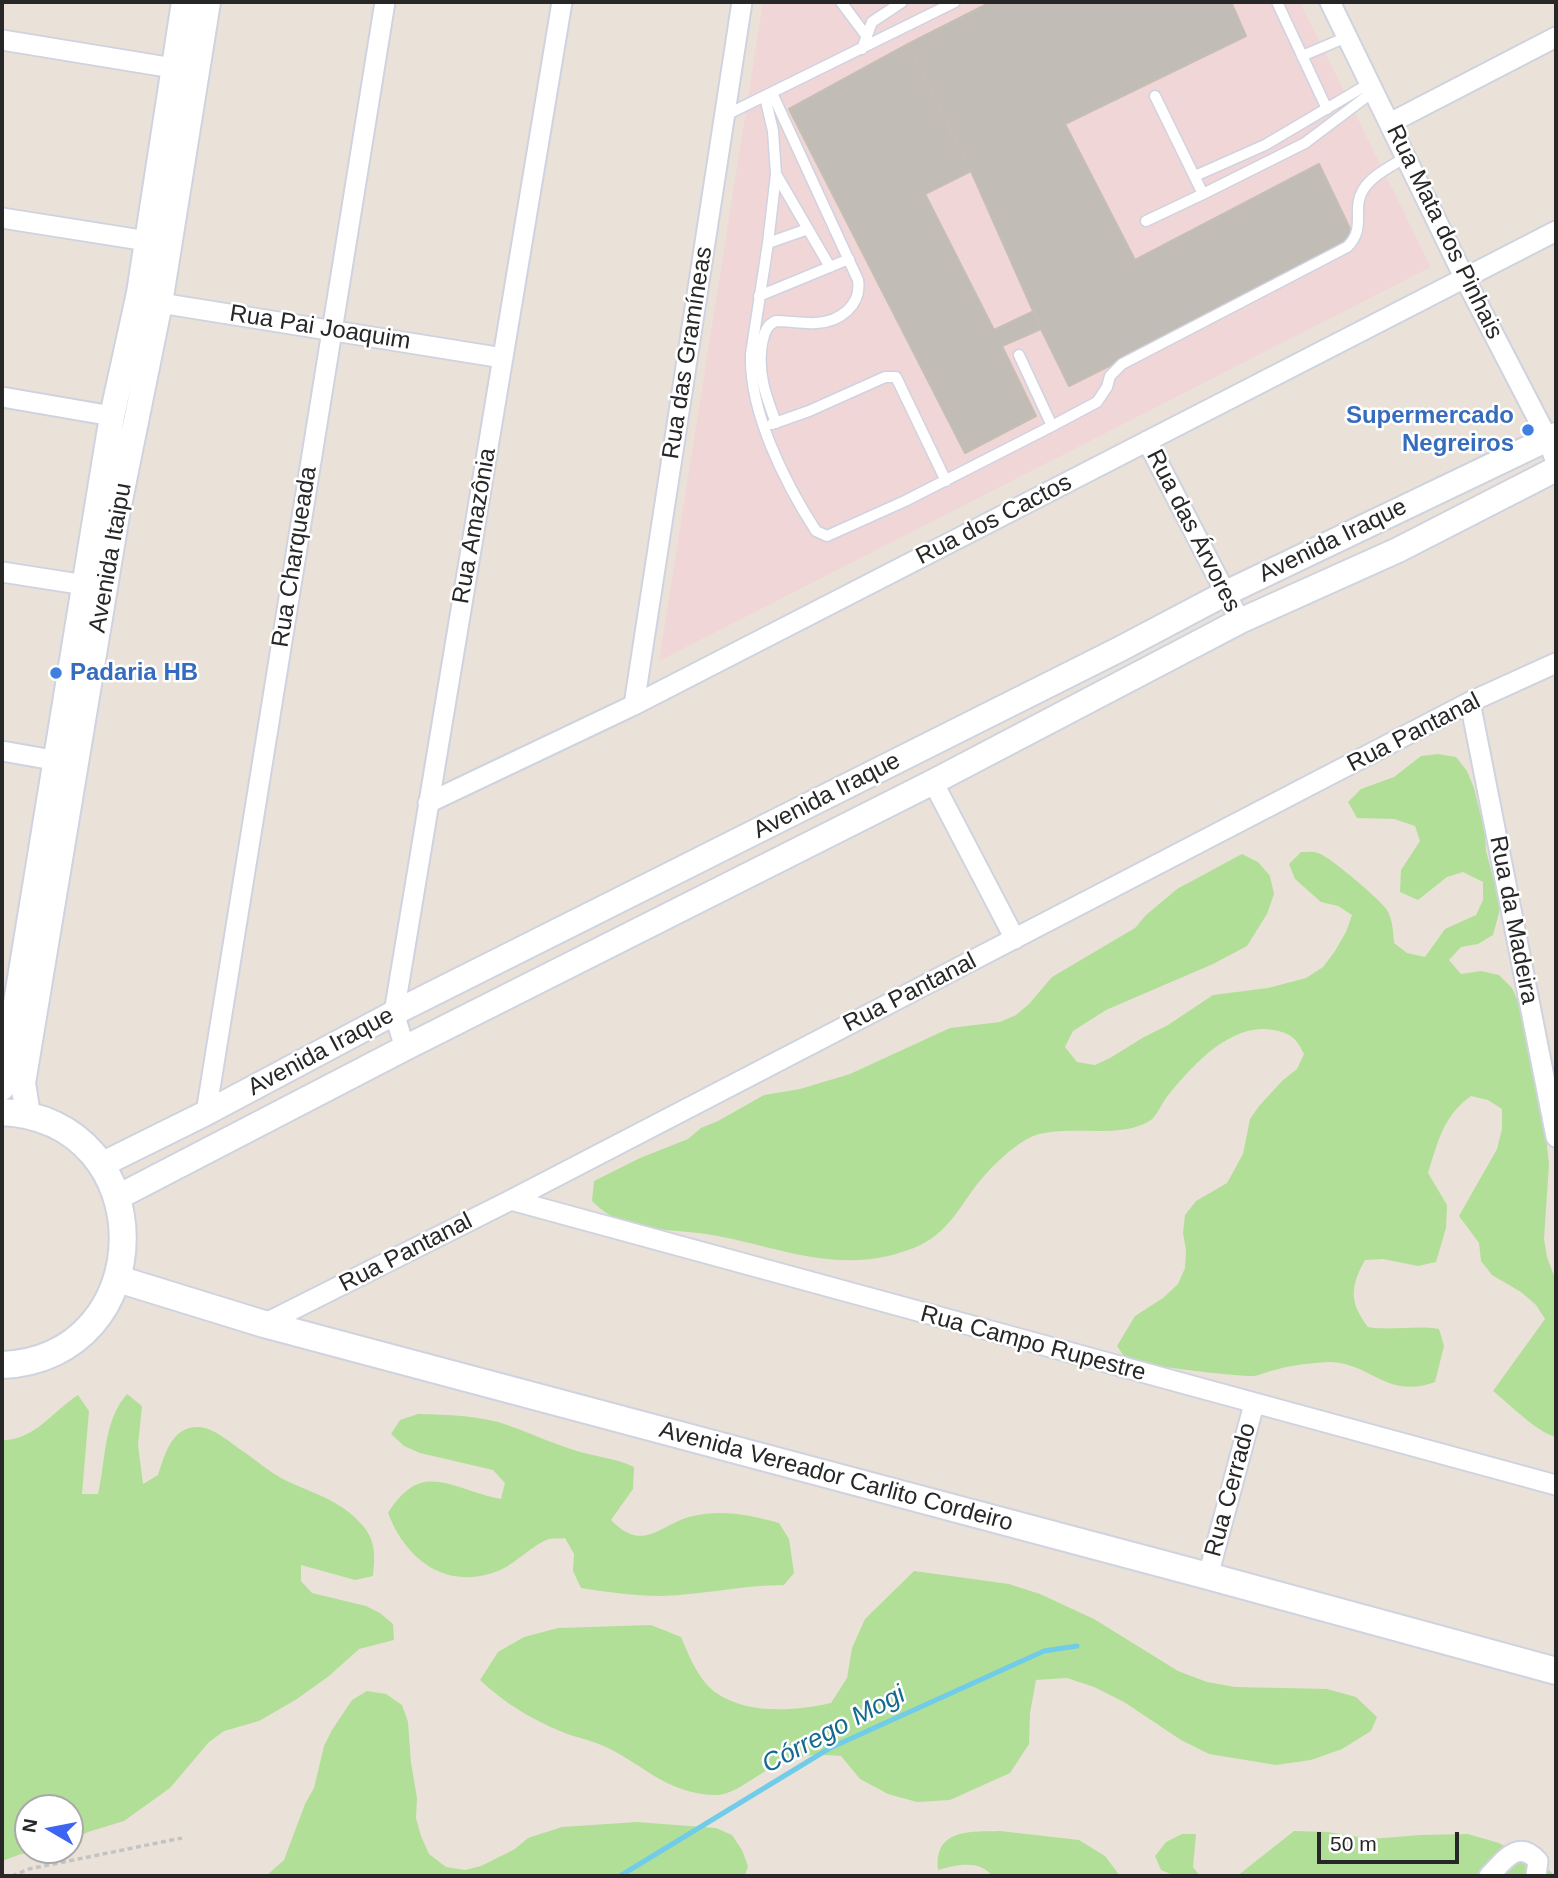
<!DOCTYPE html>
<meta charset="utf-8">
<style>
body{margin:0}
#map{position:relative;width:1558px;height:1878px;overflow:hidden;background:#eae2d9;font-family:Helvetica,sans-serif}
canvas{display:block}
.frame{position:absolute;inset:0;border:4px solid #272727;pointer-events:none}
.north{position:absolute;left:14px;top:1794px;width:70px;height:70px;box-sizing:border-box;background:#fff;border:2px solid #a9a9a9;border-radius:50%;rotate:280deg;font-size:19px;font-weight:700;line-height:28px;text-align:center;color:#272727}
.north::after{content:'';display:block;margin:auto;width:24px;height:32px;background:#3e65f1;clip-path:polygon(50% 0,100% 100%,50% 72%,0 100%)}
.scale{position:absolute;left:1317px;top:1832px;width:142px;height:32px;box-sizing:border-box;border:4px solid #272727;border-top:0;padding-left:9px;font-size:21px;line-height:24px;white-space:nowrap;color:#272727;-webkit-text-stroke:5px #fff;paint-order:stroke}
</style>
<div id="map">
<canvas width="1558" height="1878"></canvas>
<div class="frame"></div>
<div class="north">N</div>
<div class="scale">50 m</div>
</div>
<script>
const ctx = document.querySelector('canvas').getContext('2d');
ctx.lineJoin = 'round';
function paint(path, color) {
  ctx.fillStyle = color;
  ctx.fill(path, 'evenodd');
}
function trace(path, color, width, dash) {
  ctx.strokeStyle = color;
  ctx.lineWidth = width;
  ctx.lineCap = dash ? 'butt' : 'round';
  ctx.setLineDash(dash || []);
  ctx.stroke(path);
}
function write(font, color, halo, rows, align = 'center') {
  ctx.font = font + ' Helvetica,sans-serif';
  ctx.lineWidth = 5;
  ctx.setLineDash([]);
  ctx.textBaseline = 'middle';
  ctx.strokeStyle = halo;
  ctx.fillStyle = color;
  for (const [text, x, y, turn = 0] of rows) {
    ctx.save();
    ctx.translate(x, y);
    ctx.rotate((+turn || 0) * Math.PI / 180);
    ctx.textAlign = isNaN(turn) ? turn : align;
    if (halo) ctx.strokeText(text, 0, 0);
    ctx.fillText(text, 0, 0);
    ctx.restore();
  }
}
const medical = new Path2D(`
 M 763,2 L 1300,2 L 1431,267 L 659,661 Z`);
const green = new Path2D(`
 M 1438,754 L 1456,757 L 1467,771 L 1474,788 L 1485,833 L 1486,851 L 1501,906 L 1493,935 L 1478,944 L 1461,947 L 1449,960 L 1461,974 L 1481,971 L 1499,975 L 1512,988 L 1520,1006 L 1523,1023 L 1530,1040 L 1541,1091 L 1549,1164 L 1544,1239 L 1547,1257 L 1556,1281 L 1556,1436 C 1542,1437 1507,1402 1493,1391 L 1545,1319 L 1536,1305 L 1521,1292 L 1492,1275 L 1481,1261 L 1479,1243 L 1459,1216 L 1497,1149 L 1502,1129 L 1502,1109 L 1488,1100 L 1471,1096 C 1443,1116 1438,1142 1428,1173 L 1447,1205 L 1446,1228 L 1436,1262 L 1418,1266 L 1383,1259 L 1365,1260 C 1350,1287 1349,1302 1368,1327 C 1392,1331 1415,1325 1439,1329 L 1444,1346 L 1435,1382 C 1386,1400 1371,1362 1328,1362 C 1311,1363 1291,1365 1275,1370 C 1268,1371 1261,1375 1254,1376 C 1241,1377 1135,1365 1127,1359 C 1123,1356 1120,1350 1117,1346 L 1135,1316 L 1163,1298 L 1178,1284 L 1185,1268 L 1186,1250 L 1183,1233 L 1185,1215 L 1196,1201 L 1227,1183 L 1243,1154 L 1250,1119 L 1259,1106 L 1283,1080 L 1297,1069 L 1304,1054 C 1296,1038 1291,1033 1273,1030 C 1230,1022 1190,1068 1166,1098 C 1161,1105 1157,1115 1151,1120 C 1119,1142 1060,1121 1027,1139 C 1006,1151 983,1175 970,1194 C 960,1208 950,1224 936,1235 C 923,1246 904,1252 888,1256 C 825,1271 766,1243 706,1234 C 666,1228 622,1233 592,1201 L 594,1181 L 640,1158 L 688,1139 L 701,1128 L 718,1121 L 764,1095 L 800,1089 L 850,1074 L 950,1028 L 1000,1022 L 1016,1015 L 1029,1004 L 1052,977 L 1135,928 L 1146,915 L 1177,889 L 1242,854 L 1258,862 L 1270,876 L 1274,894 L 1267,914 L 1247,946 L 1213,964 L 1106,1010 L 1073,1031 L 1065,1047 L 1077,1062 L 1095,1065 L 1110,1058 L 1144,1037 L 1168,1025 L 1213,995 L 1268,988 L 1306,978 L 1323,967 L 1335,951 L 1346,932 L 1352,915 L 1338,906 L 1321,902 L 1295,879 L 1289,864 L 1301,852 C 1306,852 1313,851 1318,853 C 1329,856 1381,900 1387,910 C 1393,920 1393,932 1394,943 L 1407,953 L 1425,957 L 1445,929 L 1476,915 L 1483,900 L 1483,882 L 1463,872 L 1447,877 L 1418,900 L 1400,892 L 1401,870 L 1420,841 L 1415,826 L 1394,819 L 1357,818 L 1348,802 L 1361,789 L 1394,777 L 1421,756 Z
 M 127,1394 L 142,1406 L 138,1445 L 143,1484 L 158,1475 C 165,1455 171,1426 199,1427 C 214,1428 230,1442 241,1450 C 255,1459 267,1470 281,1478 C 310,1493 341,1499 363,1526 C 376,1541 375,1557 373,1576 L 355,1580 L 301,1565 L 301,1581 L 312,1593 L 366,1606 L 380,1613 L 393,1624 L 394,1640 L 359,1649 L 329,1676 L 297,1699 L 259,1721 L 224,1731 L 209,1742 L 170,1788 L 124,1821 L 88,1832 L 70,1841 L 70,1808 L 28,1808 L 28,1850 L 47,1850 L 21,1854 L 2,1861 L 2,1440 C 34,1441 54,1410 78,1395 L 89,1411 L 82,1494 L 98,1494 C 106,1461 103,1421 127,1394 Z
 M 418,1414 C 448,1415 481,1415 510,1426 C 532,1434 554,1444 577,1451 C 596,1457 616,1458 634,1467 L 633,1489 L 611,1520 C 644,1554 659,1524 693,1516 C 721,1509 752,1515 779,1523 L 789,1539 L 794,1573 L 784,1585 C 742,1585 703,1595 661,1596 C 634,1596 607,1592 581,1588 L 573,1571 L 574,1554 L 565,1538 C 560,1539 553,1538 549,1539 C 535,1543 514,1565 498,1571 C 446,1591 406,1560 388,1513 C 422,1458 452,1490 501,1499 L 505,1483 L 493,1470 L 420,1453 L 404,1446 L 391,1434 L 400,1420 Z
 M 914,1571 L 1009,1584 L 1040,1594 L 1094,1619 L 1178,1671 L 1207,1682 L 1235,1687 L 1327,1689 L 1356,1697 L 1377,1717 L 1371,1731 L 1342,1749 L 1311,1760 L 1276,1765 L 1209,1754 L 1181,1740 L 1124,1702 L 1094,1687 L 1067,1678 L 1036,1680 L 1030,1713 L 1029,1744 L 1010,1773 L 950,1800 L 917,1802 L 888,1794 L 860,1779 L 841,1756 C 814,1754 799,1754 774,1766 C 758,1774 734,1795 717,1795 C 666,1795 642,1762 601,1745 C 588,1739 573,1737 560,1731 C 531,1719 503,1702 480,1680 L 498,1652 L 524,1637 L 558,1628 L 651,1625 L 681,1637 C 689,1656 698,1679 715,1692 C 746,1715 796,1711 831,1703 L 847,1678 L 852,1648 L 865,1619 Z
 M 367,1691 L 386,1694 L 402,1705 L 408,1722 L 411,1763 L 417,1798 L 416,1818 L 421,1836 L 429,1854 L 446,1867 L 465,1870 L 481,1866 L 515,1849 L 528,1838 L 562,1827 L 637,1822 L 716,1828 L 732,1835 L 742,1850 L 748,1866 L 745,1876 L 266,1876 L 284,1860 L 305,1804 L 314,1788 L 324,1746 L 332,1730 L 352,1700 Z
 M 1000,1831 L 1079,1840 L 1105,1856 L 1120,1876 L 992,1876 C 980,1859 955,1865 938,1870 C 934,1828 970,1832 1000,1831 Z
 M 1294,1831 L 1328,1832 L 1371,1839 L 1420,1835 L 1468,1834 L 1499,1843 L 1545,1867 L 1556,1876 L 1237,1876 Z
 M 1182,1834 L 1196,1834 L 1193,1867 L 1200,1876 L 1175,1876 L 1161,1870 L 1155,1856 L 1166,1842 Z`);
const stream = new Path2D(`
 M 620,1876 L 830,1748 L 1044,1651 L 1077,1646`);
const building = new Path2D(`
 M 991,2 L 1231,2 L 1246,36 L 1065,124 L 1135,260 L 1319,164 L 1355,239 L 1347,247 L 1069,386 L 1041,329 L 971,171 L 908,44 Z
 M 908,44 L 971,171 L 925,194 L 994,330 L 1034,311 L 1041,329 L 1002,346 L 1036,416 L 965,453 L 789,109 Z`);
const path = new Path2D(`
 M 12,1876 L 29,1869 L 182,1838`);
const service = new Path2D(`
 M 841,2 L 865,34
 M 1277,2 L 1327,109
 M 862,49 L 872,22 L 902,2
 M 1302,56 L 1347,37
 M 772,93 L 858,280 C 862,305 840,322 816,323 C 803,324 789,321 776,321 C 766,325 764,334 762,344 C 757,373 766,396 776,423
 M 765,97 L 773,131 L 776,174 L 768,243 L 751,354 C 749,412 785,483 816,531 L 827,536 L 905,501 L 1052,426 L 1019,355
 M 724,116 L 955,2
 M 776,174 L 830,267
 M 1195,176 L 1265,145 L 1370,83
 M 1203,194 L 1305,143 L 1374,91
 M 1146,221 L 1203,194 L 1155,96
 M 768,243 L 808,229
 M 759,296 L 849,259
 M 772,424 L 809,411 L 885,377 L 896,377 L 946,481
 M 1052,426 L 1097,402 L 1107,387 L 1110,376 L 1122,364 L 1347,247 C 1367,228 1351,210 1363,190 C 1372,175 1392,166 1406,157`);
const minor = new Path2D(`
 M 1330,2 L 1464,277 L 1548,439 L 1556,463
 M 2,40 L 173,68
 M 1390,123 L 1556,37
 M 2,218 L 160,243
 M 149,298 L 160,303 L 503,358
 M 2,397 L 112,416
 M 1147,441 L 1240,621
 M 2,572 L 98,587
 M 1470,702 L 1556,1137
 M 634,705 L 742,2
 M 2,751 L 70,763
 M 933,782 L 1015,939
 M 428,803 L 634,705 L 1556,231
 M 405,1048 L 394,1013 L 562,2
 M 206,1113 L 385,2
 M 511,1200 L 1556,1485
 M 264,1324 L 511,1200 L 1470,702 L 1556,663
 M 1208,1576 L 1254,1404
 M 1489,1876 C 1504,1861 1518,1838 1538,1861 L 1536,1876`);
const tertiary = new Path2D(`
 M 2,1088 L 112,416 L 139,293 L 184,2
 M 28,1115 L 23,1083 L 117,515 L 160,303 L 208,2
 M 101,1165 L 206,1113 L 394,1013 L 1120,649 L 1226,593 L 1556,435
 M 118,1197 L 405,1048 L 933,782 L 1240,621 L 1398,550 L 1556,469`);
const secondary = new Path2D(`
 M 2,1112 C 164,1120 162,1358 2,1365
 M 118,1279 L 264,1324 L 1208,1576 L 1556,1671`);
const markers = [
 [1528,430,7,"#3f7fe0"],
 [56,673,7,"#3f7fe0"]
];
const streetNames = [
 ["Rua Mata dos Pinhais",1444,232,64],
 ["Rua Pai Joaquim",320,328,9],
 ["Rua das Gramíneas",688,353,-81],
 ["Rua dos Cactos",994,520,-27],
 ["Rua Amazônia",475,526,-80],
 ["Rua das Árvores",1193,531,63],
 ["Avenida Iraque",1333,541,-26],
 ["Rua Charqueada",295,557,-81],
 ["Avenida Itaipu",111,558,-80],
 ["Rua Pantanal",1414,733,-27],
 ["Avenida Iraque",827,796,-27],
 ["Rua da Madeira",1513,920,79],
 ["Rua Pantanal",910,993,-27],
 ["Avenida Iraque",321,1052,-28],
 ["Rua Pantanal",406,1253,-27],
 ["Rua Campo Rupestre",1033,1344,15],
 ["Avenida Vereador Carlito Cordeiro",836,1477,15],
 ["Rua Cerrado",1231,1490,-75]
];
const shopNames = [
 ["Supermercado",1514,416],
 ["Negreiros",1514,444],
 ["Padaria HB",70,673,"left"]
];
const waterNames = [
 ["Córrego Mogi",834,1730,-28]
];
paint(medical, '#f1d6d8');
paint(green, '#b2df97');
trace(stream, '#70cce8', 5);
paint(building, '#c2bcb6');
trace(building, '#c5beb3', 2);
trace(service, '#cfd3e0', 13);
trace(minor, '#cfd3e0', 23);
trace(tertiary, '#cfd3e0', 28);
trace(secondary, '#cfd3e0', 30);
trace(path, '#c3c3c3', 3.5, [5, 3.5]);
trace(service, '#fff', 10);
trace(minor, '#fff', 19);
trace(tertiary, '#fff', 24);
trace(secondary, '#fff', 26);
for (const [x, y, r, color] of markers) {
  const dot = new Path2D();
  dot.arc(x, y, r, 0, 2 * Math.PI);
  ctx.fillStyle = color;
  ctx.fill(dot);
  trace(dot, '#fff', 2.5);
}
write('24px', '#272727', '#fff', streetNames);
write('bold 24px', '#366cbe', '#fff', shopNames, 'right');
write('italic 26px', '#136990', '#fff', waterNames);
</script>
